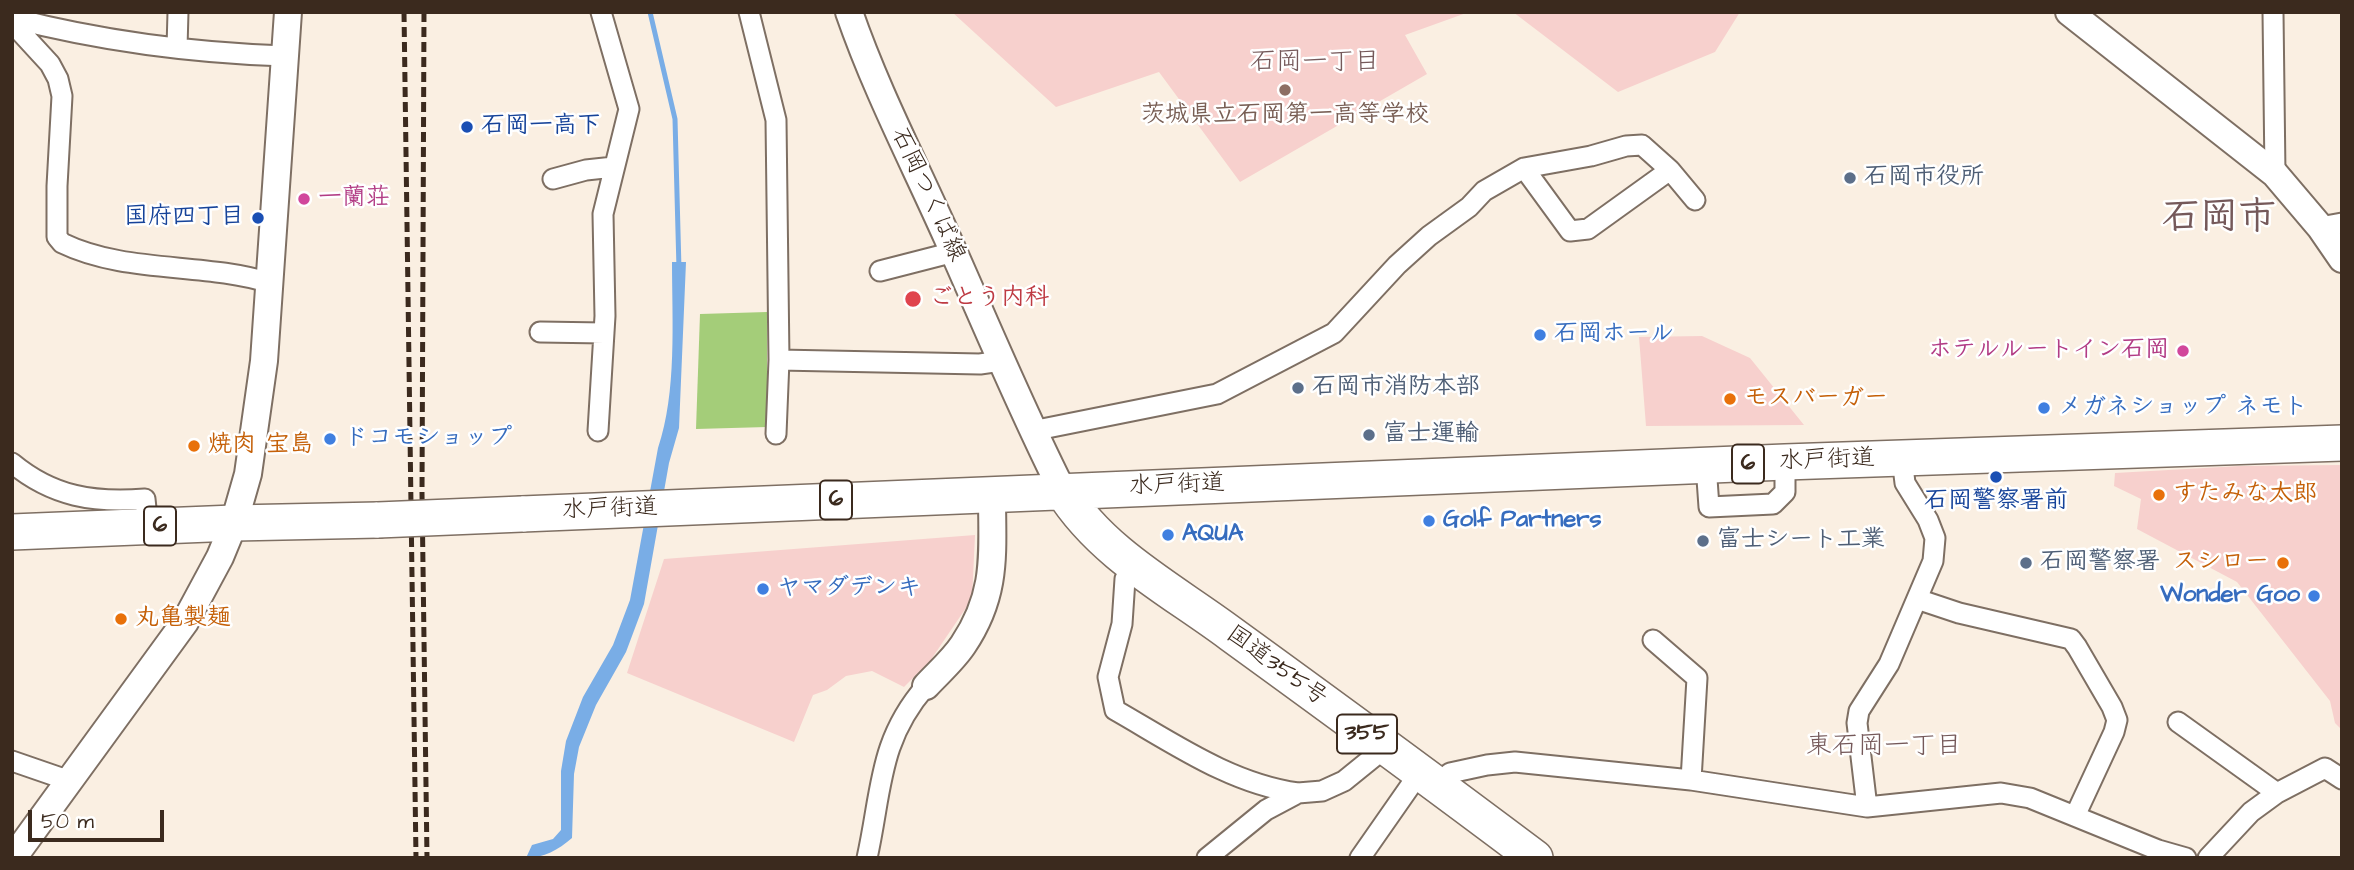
<!DOCTYPE html>
<meta charset="utf-8">
<style>
body{margin:0}
#map{position:relative;width:2354px;height:870px;overflow:hidden;background:#faefe2;font-family:"Architects Daughter",sans-serif}
canvas{display:block}
.frame{position:absolute;inset:0;border:14px solid #3b2a1e;pointer-events:none}
.scale{position:absolute;left:28px;top:810px;width:136px;height:32px;box-sizing:border-box;border:4px solid #3b2a1e;border-top:0;padding-left:9px;font-size:21px;line-height:24px;white-space:nowrap;color:#3b2a1e;-webkit-text-stroke:5px #fff;paint-order:stroke}
</style>
<div id="map">
<canvas width="2354" height="870"></canvas>
<div class="frame"></div>
<div class="scale">50 m</div>
</div>
<script>
const ctx = document.querySelector('canvas').getContext('2d');
ctx.lineJoin = 'round';
function paint(path, color) {
  ctx.fillStyle = color;
  ctx.fill(path, 'evenodd');
}
function trace(path, color, width, dash) {
  ctx.strokeStyle = color;
  ctx.lineWidth = width;
  ctx.lineCap = dash ? 'butt' : 'round';
  ctx.setLineDash(dash || []);
  ctx.stroke(path);
}
function write(font, color, halo, rows, align = 'center') {
  ctx.font = font + ' "Architects Daughter","Klee One",sans-serif';
  ctx.lineWidth = 5;
  ctx.setLineDash([]);
  ctx.textBaseline = 'middle';
  ctx.strokeStyle = halo;
  ctx.fillStyle = color;
  for (const [text, x, y, turn = 0] of rows) {
    ctx.save();
    ctx.translate(x, y);
    ctx.rotate((+turn || 0) * Math.PI / 180);
    ctx.textAlign = isNaN(turn) ? turn : align;
    if (halo) ctx.strokeText(text, 0, 0);
    ctx.fillText(text, 0, 0);
    ctx.restore();
  }
}
const built = new Path2D(`
 M 952,12 L 1469,12 L 1405,35 L 1427,74 L 1240,182 L 1159,72 L 1056,107 Z
 M 1513,12 L 1740,12 L 1715,52 L 1618,92 Z
 M 1702,336 L 1750,358 L 1804,425 L 1646,426 L 1639,337 Z
 M 2342,465 L 2342,730 L 2335,723 L 2330,701 L 2237,582 L 2137,529 L 2141,499 L 2114,486 L 2115,473 L 2240,466 Z
 M 975,535 L 972,599 L 930,661 L 904,687 L 872,671 L 846,676 L 827,690 L 813,695 L 794,742 L 627,673 L 664,559 Z`);
const green = new Path2D(`
 M 767,312 L 767,427 L 696,429 L 700,314 Z`);
const water = new Path2D(`
 M 672,262 L 686,262 L 679,428 L 669,463 L 644,604 L 626,652 L 596,705 L 579,747 L 574,774 L 572,838 C 558,850 544,858 526,858 L 532,845 L 553,839 L 561,830 L 561,771 L 566,741 L 583,697 L 613,645 L 630,600 L 658,448 C 677,392 672,321 672,262 Z`);
const stream = new Path2D(`
 M 650,12 L 675,119 L 679,269`);
const street = new Path2D(`
 M 749,12 L 776,120 L 779,360 L 776,434
 M 2273,12 L 2275,174
 M 12,18 C 101,41 194,53 285,56
 M 17,19 L 16,27 L 50,64 L 58,79 L 62,96 L 57,186 L 57,237 L 62,243 C 126,274 203,262 270,283
 M 177,48 L 178,12
 M 1524,168 L 1591,156 L 1626,146 L 1642,145 L 1670,170
 M 553,179 L 586,170 L 614,167
 M 2320,227 L 2342,223
 M 880,271 L 954,252
 M 540,332 L 604,333
 M 779,360 L 980,364 L 1001,361
 M 598,431 L 605,316 L 603,214 L 629,109 L 601,12
 M 1032,431 L 1217,394 L 1334,333 L 1397,265 L 1429,236 L 1469,207 L 1484,191 L 1524,168 L 1570,231 L 1588,229 L 1670,170 L 1695,200
 M 12,463 C 53,497 94,503 145,499 L 148,527
 M 1706,465 L 1709,507 L 1773,504 L 1785,492 L 1785,462
 M 1133,564 L 1125,579 L 1122,624 L 1108,677 L 1115,710 C 1173,743 1231,784 1298,793
 M 1917,599 L 1959,613 L 2071,639 L 2077,647 L 2112,707 L 2117,720 L 2114,732 L 2075,816
 M 1653,640 L 1697,678 L 1691,780
 M 2178,722 L 2277,793
 M 12,761 L 70,781
 M 1438,785 L 1450,773 L 1487,765 L 1515,762 L 1691,780 L 1867,807 L 2001,793 L 2030,798 L 2158,850 L 2186,858
 M 1867,807 L 1857,723 L 1859,711 L 1889,664 L 1933,561 L 1935,538 L 1928,520 L 1905,483 L 1902,458
 M 867,858 C 882,791 878,741 926,686
 M 1207,858 L 1266,810 L 1298,793 L 1322,791 L 1344,781 L 1386,747
 M 1360,858 L 1420,772
 M 2208,858 L 2251,812 L 2277,793 L 2325,768 L 2342,779`);
const secondary = new Path2D(`
 M 849,12 C 876,90 914,163 947,237 C 985,322 1020,407 1062,490
 M 2069,12 L 2275,174 L 2320,227 L 2342,259
 M 926,686 C 938,673 953,660 963,645 C 998,593 992,553 992,494
 M 13,858 L 185,622 L 220,557 L 234,523 L 248,474 L 264,361 L 288,12`);
const highway = new Path2D(`
 M 1062,490 C 1102,554 1172,590 1231,634 C 1333,708 1434,782 1535,858
 M 522,514 L 1785,462 L 2342,443
 M 12,532 L 234,523 L 378,520`);
const rail = new Path2D(`
 M 404,12 L 416,858
 M 424,12 L 422,493 L 427,858`);
const highwayBridge = new Path2D(`
 M 378,520 L 522,514`);
const markers = [
 [1285,90,7,"#8d6e63"],
 [467,127,7,"#1a4fb4"],
 [1850,178,7,"#5c6f8a"],
 [304,199,7,"#d1479c"],
 [258,218,7,"#1a4fb4"],
 [913,299,9,"#e0444e"],
 [1540,335,7,"#3f7fe0"],
 [2183,351,7,"#d1479c"],
 [1298,388,7,"#5c6f8a"],
 [1730,399,7,"#e8710a"],
 [2044,408,7,"#3f7fe0"],
 [1369,435,7,"#5c6f8a"],
 [330,439,7,"#3f7fe0"],
 [194,446,7,"#e8710a"],
 [1996,477,7,"#1a4fb4"],
 [2159,495,7,"#e8710a"],
 [1429,521,7,"#3f7fe0"],
 [1168,535,7,"#3f7fe0"],
 [1703,541,7,"#5c6f8a"],
 [2026,563,7,"#5c6f8a"],
 [2283,563,7,"#e8710a"],
 [763,589,7,"#3f7fe0"],
 [2314,596,7,"#3f7fe0"],
 [121,619,7,"#e8710a"]
];
const shields = [
 [1748,464,32],
 [836,500,32],
 [160,526,32],
 [1367,734,60]
];
const shieldNames = [
 ["6",1748,464],
 ["6",836,500],
 ["6",160,526],
 ["355",1367,734]
];
const educationNames = [
 ["茨城県立石岡第一高等学校",1285,116]
];
const transitNames = [
 ["石岡一高下",481,127],
 ["国府四丁目",244,218,"right"],
 ["石岡警察署前",1996,502,"center"]
];
const serviceNames = [
 ["石岡市役所",1864,178],
 ["石岡市消防本部",1312,388],
 ["富士運輸",1383,435],
 ["富士シート工業",1717,541],
 ["石岡警察署",2040,563]
];
const streetNames = [
 ["石岡つくば線",927,195,65],
 ["水戸街道",1827,461,-2],
 ["水戸街道",1177,486,-2],
 ["水戸街道",610,510,-2],
 ["国道355号",1276,667,36]
];
const hotelNames = [
 ["一蘭荘",318,199],
 ["ホテルルートイン石岡",2169,351,"right"]
];
const healthNames = [
 ["ごとう内科",929,299]
];
const shopNames = [
 ["石岡ホール",1554,335],
 ["メガネショップ ネモト",2058,408],
 ["ドコモショップ",344,439],
 ["Golf Partners",1443,521],
 ["AQUA",1182,535],
 ["ヤマダデンキ",777,589],
 ["Wonder Goo",2300,596,"right"]
];
const foodNames = [
 ["モスバーガー",1744,399],
 ["焼肉 宝島",208,446],
 ["すたみな太郎",2173,495],
 ["スシロー",2269,563,"right"],
 ["丸亀製麺",135,619]
];
const neighbourhoodNames = [
 ["石岡一丁目",1315,64],
 ["東石岡一丁目",1884,748]
];
const townNames = [
 ["石岡市",2219,220]
];
paint(built, '#f7d0cd');
paint(green, '#a4cd79');
paint(water, '#79ade6');
trace(stream, '#79ade6', 5);
trace(street, '#7e6f63', 23);
trace(secondary, '#7e6f63', 30);
trace(highway, '#7e6f63', 38);
trace(street, '#fff', 19);
trace(secondary, '#fff', 26);
trace(highway, '#fff', 35);
trace(rail, '#3b2a1e', 5, [10, 5]);
trace(highwayBridge, '#7e6f63', 38, []);
trace(highwayBridge, '#fff', 35);
for (const [x, y, r, color] of markers) {
  const dot = new Path2D();
  dot.arc(x, y, r, 0, 2 * Math.PI);
  ctx.fillStyle = color;
  ctx.fill(dot);
  trace(dot, '#fff', 2.5);
}
for (const [x, y, w] of shields) {
  const box = new Path2D();
  box.roundRect(x - w / 2, y - 19.5, w, 39, 5);
  ctx.fillStyle = '#fff';
  ctx.fill(box);
  trace(box, '#3b2a1e', 2);
}
write('bold 23px', '#3b2a1e', null, shieldNames);
write('bold 24px', '#785e54', '#fff', educationNames);
write('bold 24px', '#164399', '#fff', transitNames, 'left');
write('bold 24px', '#4e5e75', '#fff', serviceNames, 'left');
write('24px', '#3b2a1e', '#fff', streetNames);
write('bold 24px', '#b23c85', '#fff', hotelNames, 'left');
write('bold 24px', '#be3a42', '#fff', healthNames, 'left');
write('bold 24px', '#366cbe', '#fff', shopNames, 'left');
write('bold 24px', '#c56008', '#fff', foodNames, 'left');
write('26px', '#75595a', '#fff', neighbourhoodNames);
write('bold 38px', '#75595a', '#fff', townNames);
</script>
